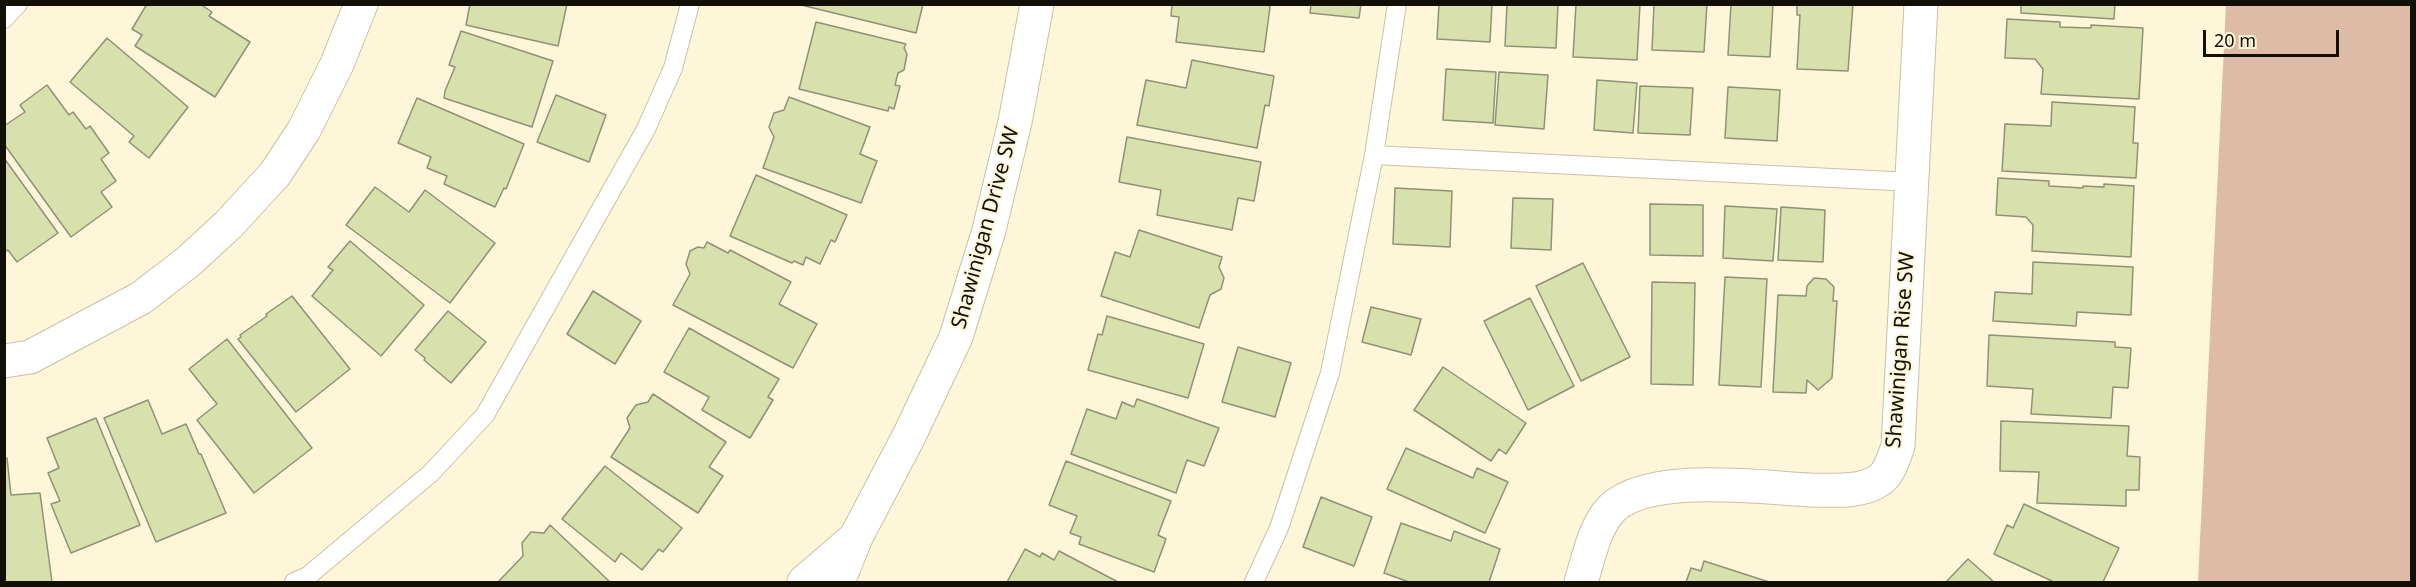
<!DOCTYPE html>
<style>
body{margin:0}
#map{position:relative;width:2416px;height:587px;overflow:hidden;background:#fdf6d9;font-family:"Noto Sans",sans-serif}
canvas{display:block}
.frame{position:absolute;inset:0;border:6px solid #110f06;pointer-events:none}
.scale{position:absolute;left:2203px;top:30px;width:136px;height:27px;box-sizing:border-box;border:3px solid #110f06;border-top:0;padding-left:8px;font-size:18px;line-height:21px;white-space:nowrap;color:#110f06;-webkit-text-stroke:4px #fdf6d9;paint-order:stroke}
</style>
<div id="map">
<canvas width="2416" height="587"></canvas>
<div class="frame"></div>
<div class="scale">20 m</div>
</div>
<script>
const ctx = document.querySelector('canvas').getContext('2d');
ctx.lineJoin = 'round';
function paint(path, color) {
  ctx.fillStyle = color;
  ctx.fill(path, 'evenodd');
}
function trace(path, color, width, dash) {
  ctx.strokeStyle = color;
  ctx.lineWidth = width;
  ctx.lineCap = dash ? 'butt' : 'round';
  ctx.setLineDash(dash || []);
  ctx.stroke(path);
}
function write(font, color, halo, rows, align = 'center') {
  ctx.font = font + ' "Noto Sans",sans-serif';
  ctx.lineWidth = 4.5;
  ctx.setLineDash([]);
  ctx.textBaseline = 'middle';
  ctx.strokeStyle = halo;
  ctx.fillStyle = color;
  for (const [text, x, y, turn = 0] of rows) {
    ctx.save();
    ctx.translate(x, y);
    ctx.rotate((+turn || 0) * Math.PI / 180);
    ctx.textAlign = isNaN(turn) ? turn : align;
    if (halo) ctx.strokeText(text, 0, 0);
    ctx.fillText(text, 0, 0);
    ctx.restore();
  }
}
const green = new Path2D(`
 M 2226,5 L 2411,5 L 2411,582 L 2198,582 Z`);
const building = new Path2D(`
 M 147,4 L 200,4 L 212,12 L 209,16 L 250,42 L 215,97 L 135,46 L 142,35 L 132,29 Z
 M 470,4 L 567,4 L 558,46 L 466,25 Z
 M 797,4 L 923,4 L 916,33 Z
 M 1172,4 L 1267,4 L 1270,7 L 1264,52 L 1176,42 L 1179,17 L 1171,16 Z
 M 1311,4 L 1361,4 L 1359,18 L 1310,13 Z
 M 1439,4 L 1492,4 L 1490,42 L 1437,39 Z
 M 1507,4 L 1558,4 L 1556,48 L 1505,46 Z
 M 1576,4 L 1640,4 L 1637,60 L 1573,57 Z
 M 1654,4 L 1707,4 L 1704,52 L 1652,50 Z
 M 1731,4 L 1773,4 L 1770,57 L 1728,55 Z
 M 1797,4 L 1853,4 L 1848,71 L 1797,69 L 1800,15 L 1797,15 Z
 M 2021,4 L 2115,4 L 2114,19 L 2021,13 Z
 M 2007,19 L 2060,22 L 2060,27 L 2091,28 L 2091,25 L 2143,28 L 2139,99 L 2041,94 L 2043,69 L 2035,59 L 2005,58 Z
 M 816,22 L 906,44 L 904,48 L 907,54 L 904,70 L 898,73 L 895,85 L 900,86 L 894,109 L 889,107 L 888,111 L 799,89 Z
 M 461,31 L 553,61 L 532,127 L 444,98 L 445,91 L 455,67 L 449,65 Z
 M 107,38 L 188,107 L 149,158 L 129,142 L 134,136 L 70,82 Z
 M 1192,60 L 1274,76 L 1269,106 L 1265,105 L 1257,148 L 1137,125 L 1146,80 L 1186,88 Z
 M 1446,69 L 1496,72 L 1493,123 L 1443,120 Z
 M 1499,72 L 1548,75 L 1544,129 L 1495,125 Z
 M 1597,80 L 1637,83 L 1633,133 L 1594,130 Z
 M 47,85 L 69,115 L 73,112 L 86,129 L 90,126 L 109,153 L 101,159 L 116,181 L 101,192 L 112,207 L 71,237 L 4,144 L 4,126 L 25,112 L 20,105 Z
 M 1640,86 L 1693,88 L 1690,135 L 1638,133 Z
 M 1728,87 L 1780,90 L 1777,141 L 1725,138 Z
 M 556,95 L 606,115 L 589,162 L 537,142 Z
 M 789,97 L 870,127 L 860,154 L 877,161 L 861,203 L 763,168 L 774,137 L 769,127 L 774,113 L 784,110 Z
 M 417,98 L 524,144 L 506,189 L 504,188 L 495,207 L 444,184 L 447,176 L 427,168 L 431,157 L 398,143 Z
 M 2052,102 L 2135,107 L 2133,143 L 2138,143 L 2136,178 L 2002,171 L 2005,124 L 2051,126 Z
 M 1127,137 L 1261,162 L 1254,201 L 1238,198 L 1232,230 L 1157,215 L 1161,190 L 1119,182 Z
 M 4,158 L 58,233 L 17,262 L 8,250 L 4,252 Z
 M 756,175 L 847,215 L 835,242 L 831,240 L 820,264 L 806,257 L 803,265 L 794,261 L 792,263 L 730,236 Z
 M 1998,178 L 2049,181 L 2049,186 L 2083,188 L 2083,186 L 2104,187 L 2104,184 L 2134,186 L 2131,257 L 2032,251 L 2033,225 L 2026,217 L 1996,215 Z
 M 375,187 L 409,212 L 425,190 L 495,243 L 450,303 L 346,225 Z
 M 1395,188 L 1452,191 L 1450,247 L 1393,244 Z
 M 1513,198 L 1553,199 L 1551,250 L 1511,248 Z
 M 1650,204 L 1703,205 L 1703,256 L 1650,255 Z
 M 1725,206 L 1777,209 L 1773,261 L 1723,258 Z
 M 1781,207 L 1825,210 L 1823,262 L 1778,260 Z
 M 1139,230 L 1222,257 L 1219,267 L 1224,278 L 1221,289 L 1210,295 L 1199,328 L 1101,296 L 1115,252 L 1130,257 Z
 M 350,241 L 424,305 L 381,356 L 312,296 L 333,270 L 328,267 Z
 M 707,242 L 728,253 L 730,250 L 791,282 L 779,304 L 817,324 L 793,368 L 673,305 L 690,274 L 686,264 L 690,251 L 698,247 L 704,248 Z
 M 2033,262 L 2133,267 L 2131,315 L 2077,312 L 2076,326 L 1993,321 L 1995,292 L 2032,294 Z
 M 1583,263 L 1630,357 L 1581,381 L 1536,286 Z
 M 1725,277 L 1767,279 L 1761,387 L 1719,385 Z
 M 1814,278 L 1826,279 L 1834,287 L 1833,301 L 1837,301 L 1832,378 L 1818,390 L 1807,380 L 1806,393 L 1773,392 L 1778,295 L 1806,296 L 1807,286 Z
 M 1652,282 L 1695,283 L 1693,385 L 1651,384 Z
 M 593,291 L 641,321 L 615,364 L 567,334 Z
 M 292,296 L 350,369 L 296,412 L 238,339 L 241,337 L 240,335 L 267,316 L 266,314 Z
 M 1530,298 L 1574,386 L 1528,410 L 1484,321 Z
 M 1371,307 L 1421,319 L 1411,355 L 1362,342 Z
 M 448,311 L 486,342 L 451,383 L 424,360 L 425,358 L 415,350 Z
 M 1107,316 L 1204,344 L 1188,398 L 1088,370 L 1098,334 L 1102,335 Z
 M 689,328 L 779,379 L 768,397 L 773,400 L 750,438 L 702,410 L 709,397 L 664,372 Z
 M 1989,335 L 2115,342 L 2115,347 L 2131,348 L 2128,388 L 2113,387 L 2111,418 L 2031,414 L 2033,389 L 1987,386 Z
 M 227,339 L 312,448 L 254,493 L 197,420 L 217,404 L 189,369 Z
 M 1238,347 L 1291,363 L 1275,417 L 1222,402 Z
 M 1443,367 L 1526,423 L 1506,454 L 1499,449 L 1491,461 L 1414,410 Z
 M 653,394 L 726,442 L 709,467 L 723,476 L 698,513 L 611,457 L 630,428 L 627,418 L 636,405 L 648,402 Z
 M 1137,399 L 1219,428 L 1204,466 L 1187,460 L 1176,493 L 1071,454 L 1087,409 L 1116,419 L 1122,402 L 1134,407 Z
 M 148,400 L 162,434 L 186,424 L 199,454 L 201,454 L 226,513 L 156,542 L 104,418 Z
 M 96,418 L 140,525 L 71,553 L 51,504 L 60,501 L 48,473 L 59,468 L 47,438 Z
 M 2001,421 L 2129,426 L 2127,456 L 2140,457 L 2139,490 L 2126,490 L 2126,506 L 2037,503 L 2039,472 L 2000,471 Z
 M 1406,448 L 1473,478 L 1477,468 L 1508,482 L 1485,533 L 1387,489 Z
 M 7,458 L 11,495 L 40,493 L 52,582 L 4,582 L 4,459 Z
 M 1066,461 L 1171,501 L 1158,535 L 1166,539 L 1154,572 L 1079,544 L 1081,537 L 1070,533 L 1077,516 L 1049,505 Z
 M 605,466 L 682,528 L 663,552 L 659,549 L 642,570 L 621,553 L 615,562 L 562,519 Z
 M 1321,497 L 1372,517 L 1354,566 L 1303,547 Z
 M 2024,504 L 2119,548 L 2103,582 L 2054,582 L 1994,554 L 2007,525 L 2013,528 Z
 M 1401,523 L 1451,541 L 1454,531 L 1500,549 L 1489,582 L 1409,582 L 1384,573 Z
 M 550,525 L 610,582 L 501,582 L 499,581 L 523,556 L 522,543 L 531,532 L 544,533 Z
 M 1025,549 L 1040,557 L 1042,553 L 1054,560 L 1059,551 L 1118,582 L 1007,582 Z
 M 1968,559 L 1994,582 L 1946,582 Z
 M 1704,561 L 1769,582 L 1686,582 L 1691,568 L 1701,571 Z`);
const lane = new Path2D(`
 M 4,19 L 18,4
 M 1374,155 L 1912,182
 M 294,582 L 308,576 L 431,473 L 485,415 L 646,129 L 673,68 L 690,4
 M 1254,582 L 1279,528 L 1330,373 L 1374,155 L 1397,4`);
const street = new Path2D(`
 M 4,361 L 30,357 L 141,298 L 189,261 L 229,224 L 275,174 L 304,130 L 337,64 L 361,4
 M 1581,582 C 1588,560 1593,533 1607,514 C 1639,470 1761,488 1811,490 C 1831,490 1860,493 1878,481 C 1889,475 1894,457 1898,446 L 1921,4`);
const secondary = new Path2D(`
 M 804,582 L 853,540
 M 838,582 L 856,537 L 909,436 L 956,337 L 989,230 L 1015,122 L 1037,4`);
const streetNames = [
 ["Shawinigan Drive SW",986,228,-75],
 ["Shawinigan Rise SW",1901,350,-86]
];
paint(green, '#ddbba6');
paint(building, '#d8e0ab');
trace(building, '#8e9277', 1.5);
trace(lane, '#c9c2a6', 20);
trace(street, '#c9c2a6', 35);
trace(secondary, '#c9c2a6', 35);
trace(lane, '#fff', 18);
trace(street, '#fff', 33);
trace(secondary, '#fff', 33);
write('21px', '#110f06', '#fdf6d9', streetNames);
</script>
